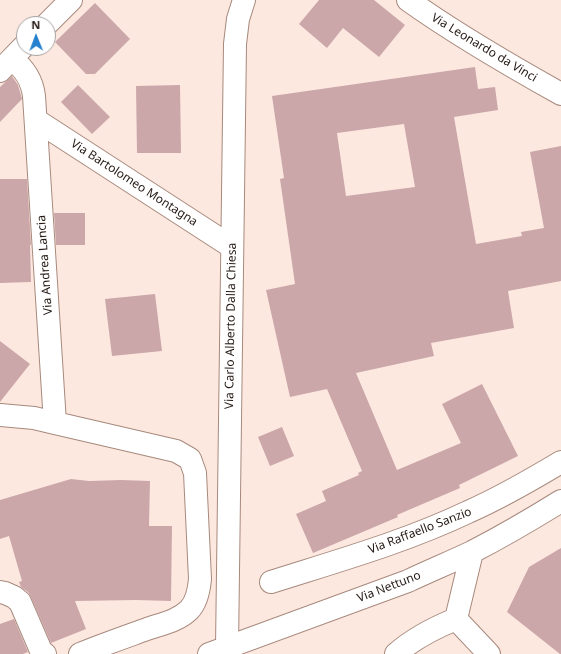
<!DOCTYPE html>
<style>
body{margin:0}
#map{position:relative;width:561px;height:654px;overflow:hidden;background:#fde8e0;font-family:"Noto Sans",sans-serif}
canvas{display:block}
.north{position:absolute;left:16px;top:16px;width:40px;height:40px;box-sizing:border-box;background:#fff;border:1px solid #a7a3a1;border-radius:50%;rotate:359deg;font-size:11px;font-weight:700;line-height:16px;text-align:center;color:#241914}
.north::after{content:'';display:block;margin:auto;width:14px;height:18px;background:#2580cd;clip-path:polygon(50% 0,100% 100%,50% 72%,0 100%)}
</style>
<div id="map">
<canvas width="561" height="654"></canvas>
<div class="north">N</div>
</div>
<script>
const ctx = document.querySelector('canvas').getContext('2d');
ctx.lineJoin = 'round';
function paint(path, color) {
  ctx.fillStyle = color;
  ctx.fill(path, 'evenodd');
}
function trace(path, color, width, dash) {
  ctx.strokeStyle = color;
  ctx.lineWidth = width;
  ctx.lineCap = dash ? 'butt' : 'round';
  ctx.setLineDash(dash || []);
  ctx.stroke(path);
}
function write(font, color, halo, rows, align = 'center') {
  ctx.font = font + ' "Noto Sans",sans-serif';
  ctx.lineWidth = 3;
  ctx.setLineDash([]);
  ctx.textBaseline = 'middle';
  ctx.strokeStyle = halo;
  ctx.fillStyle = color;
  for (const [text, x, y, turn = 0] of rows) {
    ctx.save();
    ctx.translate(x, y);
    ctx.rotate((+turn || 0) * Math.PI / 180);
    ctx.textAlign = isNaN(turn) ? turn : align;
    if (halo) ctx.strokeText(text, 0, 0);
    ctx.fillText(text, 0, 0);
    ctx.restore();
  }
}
const building = new Path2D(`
 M 319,0 L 374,0 L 405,25 L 379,57 L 343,28 L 327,48 L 299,24 Z
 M 95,3 L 130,39 L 95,74 L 86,74 L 55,42 Z
 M 475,67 L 478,89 L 495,87 L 498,110 L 454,117 L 476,244 L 522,236 L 521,232 L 544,228 L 530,152 L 561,146 L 561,281 L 508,291 L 514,328 L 431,343 L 434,356 L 356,373 L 397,470 L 461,443 L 442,404 L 482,384 L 518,456 L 459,485 L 460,488 L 397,515 L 398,517 L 313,553 L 296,514 L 326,501 L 322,491 L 359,475 L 358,473 L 362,471 L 327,389 L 290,397 L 266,290 L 295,284 L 280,179 L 284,178 L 272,96 ZM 404,124 L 415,187 L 346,196 L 337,133 Z
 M 12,76 L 18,85 L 22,99 L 0,122 L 0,87 Z
 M 78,85 L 110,117 L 92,134 L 61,102 Z
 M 180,85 L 181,153 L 137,153 L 136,86 Z
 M 0,179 L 27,179 L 31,245 L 30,245 L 31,282 L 0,283 Z
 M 54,213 L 85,213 L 85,245 L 56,245 Z
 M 155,294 L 162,351 L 112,356 L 105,299 Z
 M 0,341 L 30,364 L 0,402 Z
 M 282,427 L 294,456 L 270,466 L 258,437 Z
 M 71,479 L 89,481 L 121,480 L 150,481 L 149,526 L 172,526 L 171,601 L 136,600 L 75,601 L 86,629 L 51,643 L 31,597 L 28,592 L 21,587 L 19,582 L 22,581 L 9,536 L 0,539 L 0,500 Z
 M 561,548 L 561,654 L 560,654 L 507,612 L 529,567 Z
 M 14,619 L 28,652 L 23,654 L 0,654 L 0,624 Z`);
const minor = new Path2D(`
 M 408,0 C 457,35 509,65 561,94
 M 47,24 L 71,0
 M 0,71 L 24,46
 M 36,120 L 232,247
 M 0,415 L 34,418 L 55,423 L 34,96 C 32,80 25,69 12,59
 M 55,423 L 176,451 L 190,459 L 195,473 L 200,579 C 199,590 197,602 189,610 C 178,621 161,624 147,629 C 125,637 102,645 80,654
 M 472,552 L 456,619 L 489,654
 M 271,582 C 337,561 405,542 468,512 C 500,498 531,480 561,462
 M 0,592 L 5,593 L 14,597 L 20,602 L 39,646 L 41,651 L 45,654
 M 227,647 L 235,44 L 238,19 L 244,0
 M 209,654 L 408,581 C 429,571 451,562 472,552 C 503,536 532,519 561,501
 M 396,654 C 414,638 434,628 456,619`);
const streetNames = [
 ["Via Leonardo da Vinci",484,48,31],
 ["Via Bartolomeo Montagna",134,183,33],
 ["Via Andrea Lancia",45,265,-94],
 ["Via Carlo Alberto Dalla Chiesa",231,326,-89],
 ["Via Raffaello Sanzio",420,531,-21],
 ["Via Nettuno",389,587,-21]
];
paint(building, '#cba7aa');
trace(minor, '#a7897c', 24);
trace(minor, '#fff', 22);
write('12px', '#241914', '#fff', streetNames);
</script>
